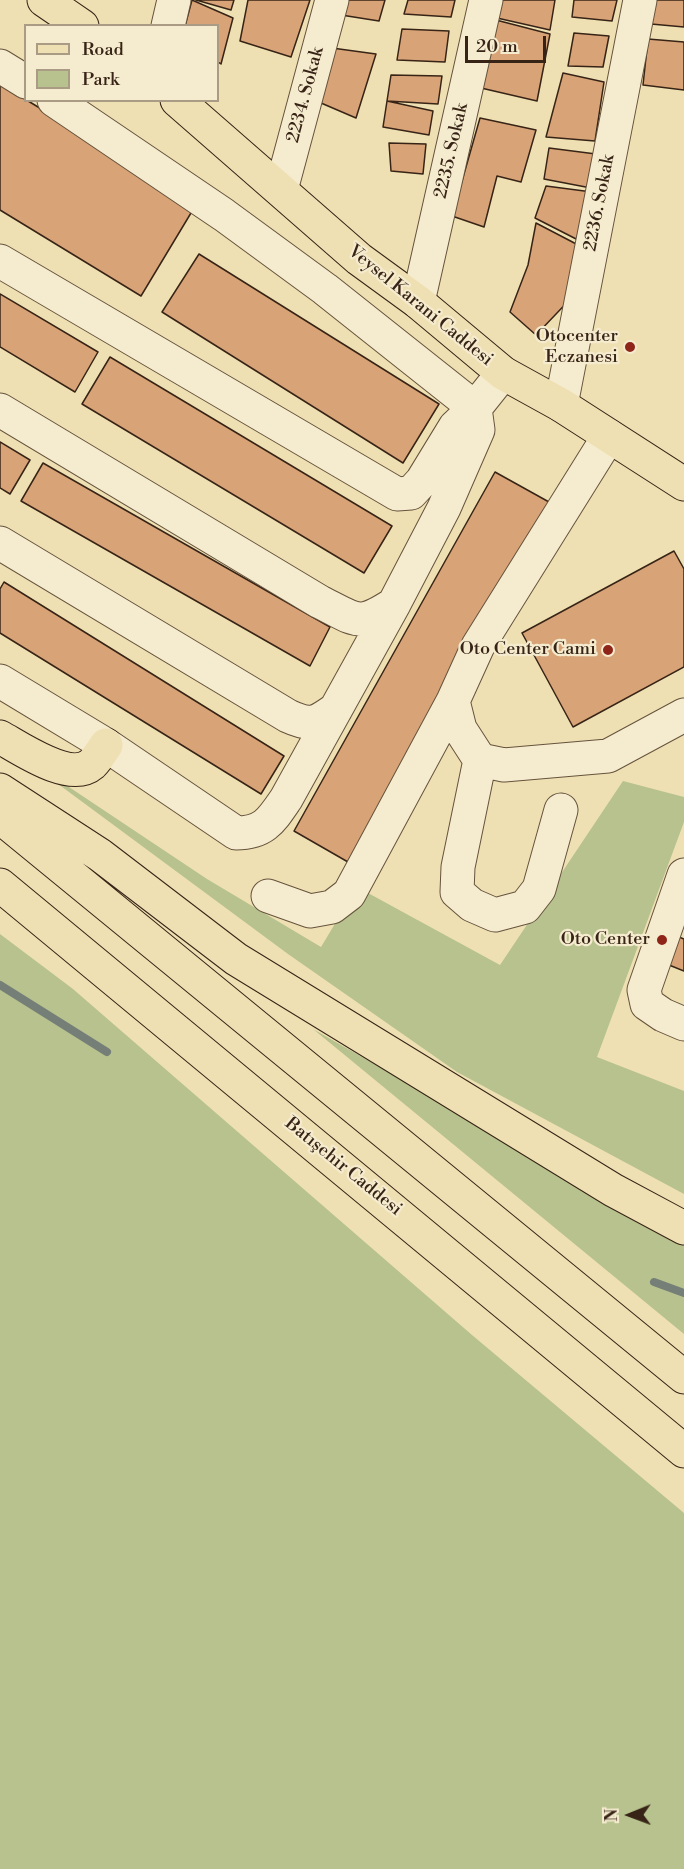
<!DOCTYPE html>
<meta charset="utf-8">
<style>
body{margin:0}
#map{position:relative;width:684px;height:1869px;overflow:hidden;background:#efe0b3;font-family:"Libre Bodoni",serif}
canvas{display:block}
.legend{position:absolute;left:24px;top:24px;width:195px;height:78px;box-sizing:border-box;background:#f5ebce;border:2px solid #a99b84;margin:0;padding:8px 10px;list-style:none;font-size:18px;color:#372416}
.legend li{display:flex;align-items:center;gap:12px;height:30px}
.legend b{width:30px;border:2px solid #a99b84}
.north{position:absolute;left:600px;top:1785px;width:60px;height:60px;-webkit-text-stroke:4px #f5ebce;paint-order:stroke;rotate:269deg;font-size:16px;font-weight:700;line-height:24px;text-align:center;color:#372416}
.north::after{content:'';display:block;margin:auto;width:21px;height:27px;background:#372416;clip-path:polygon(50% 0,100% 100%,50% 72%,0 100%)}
.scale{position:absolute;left:465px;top:36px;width:81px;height:27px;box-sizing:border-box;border:3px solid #372416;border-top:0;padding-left:8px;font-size:18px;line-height:21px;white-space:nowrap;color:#372416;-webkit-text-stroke:4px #f5ebce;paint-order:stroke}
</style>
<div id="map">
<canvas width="684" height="1869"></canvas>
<ul class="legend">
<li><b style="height:8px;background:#efe0b3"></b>Road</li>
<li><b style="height:16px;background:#b7c28e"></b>Park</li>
</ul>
<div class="north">N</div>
<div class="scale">20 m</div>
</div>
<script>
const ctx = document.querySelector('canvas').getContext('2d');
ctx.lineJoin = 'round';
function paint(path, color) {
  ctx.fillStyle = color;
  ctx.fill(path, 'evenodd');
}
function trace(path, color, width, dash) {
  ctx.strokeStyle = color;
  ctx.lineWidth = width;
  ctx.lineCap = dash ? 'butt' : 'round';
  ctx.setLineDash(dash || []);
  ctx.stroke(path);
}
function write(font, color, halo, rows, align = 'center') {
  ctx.font = font + ' "Libre Bodoni",serif';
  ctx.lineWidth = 4.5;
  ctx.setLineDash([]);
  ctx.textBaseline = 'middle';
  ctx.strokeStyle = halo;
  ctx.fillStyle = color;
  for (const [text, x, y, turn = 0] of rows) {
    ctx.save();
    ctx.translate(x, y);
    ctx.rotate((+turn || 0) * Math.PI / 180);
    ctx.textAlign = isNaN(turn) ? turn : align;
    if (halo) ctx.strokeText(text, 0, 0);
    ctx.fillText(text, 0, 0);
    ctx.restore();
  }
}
const green = new Path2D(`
 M 0,741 L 207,879 L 321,947 L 357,887 L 500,965 L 623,781 L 684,797 L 684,822 L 597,1057 L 684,1091 L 684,1194 L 457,1072 L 288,954 Z
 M 0,934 L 73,989 L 472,1335 L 684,1513 L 684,1869 L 0,1869 Z
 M 313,1029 L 684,1241 L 684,1334 Z`);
const stream = new Path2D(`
 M 0,985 L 107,1052
 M 654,1282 L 684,1293`);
const building = new Path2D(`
 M 192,0 L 233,18 L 221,64 L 218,62 L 218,26 L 185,26 Z
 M 196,0 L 234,0 L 231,10 Z
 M 248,0 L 310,0 L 291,57 L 240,41 Z
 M 344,0 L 385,0 L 379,21 L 341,15 Z
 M 408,0 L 455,0 L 451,17 L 404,14 Z
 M 500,0 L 555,0 L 550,30 L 497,18 Z
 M 574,0 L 617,0 L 612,21 L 572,17 Z
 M 655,0 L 684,0 L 684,27 L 651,24 Z
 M 496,20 L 550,34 L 537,101 L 481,88 Z
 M 402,29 L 449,31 L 445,62 L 397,60 Z
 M 574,33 L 609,36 L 603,67 L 568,66 Z
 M 648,39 L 684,42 L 684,90 L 643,85 Z
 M 332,48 L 376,54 L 356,118 L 321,103 Z
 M 563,73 L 604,82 L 595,141 L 546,137 Z
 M 391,75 L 442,76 L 438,104 L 387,101 Z
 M 0,84 L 197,203 L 141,296 L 0,210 Z
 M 387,101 L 433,111 L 429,135 L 383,127 Z
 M 480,118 L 536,130 L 521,182 L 497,176 L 484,227 L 452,216 Z
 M 389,143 L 426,144 L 423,174 L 391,171 Z
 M 549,148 L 596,154 L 591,188 L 544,179 Z
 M 546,186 L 592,192 L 584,243 L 535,218 Z
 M 536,223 L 582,247 L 577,292 L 536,335 L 510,312 L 528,265 Z
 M 199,254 L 439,404 L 403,463 L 162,312 Z
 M 0,294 L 98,352 L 75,392 L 0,347 Z
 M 110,357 L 392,526 L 364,573 L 82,404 Z
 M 0,442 L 30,460 L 10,494 L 0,488 Z
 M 43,463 L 330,627 L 310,666 L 21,501 Z
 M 495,472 L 549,502 L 348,862 L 294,831 Z
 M 674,551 L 684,569 L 684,667 L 573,727 L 522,633 Z
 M 4,582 L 284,756 L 261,794 L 0,633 L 0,589 Z
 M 679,937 L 684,939 L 684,971 L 669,965 Z`);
const minor = new Path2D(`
 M 168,26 L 174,0
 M 0,66 L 26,82
 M 281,190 L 332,0
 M 0,261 L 397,494 L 411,493 L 422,481 L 455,427 L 475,408 L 503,373
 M 418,302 L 486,0
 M 561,405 L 640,0
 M 0,410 L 320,602 C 357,620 357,628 394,604
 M 609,436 L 478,646 L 453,701 L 460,729 L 480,760 L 504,765 L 608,756 L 684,715
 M 0,543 L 288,716 C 312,727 316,723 336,709
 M 0,681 L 106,745 L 236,833 C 264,833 271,821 286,799 L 394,604 L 444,508 L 478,430 L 475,408 L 325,289 L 224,215 L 54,100
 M 480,760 L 458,867 L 457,892 L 472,905 L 495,915 L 525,907 L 539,889 L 561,810
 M 684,875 L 644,990 L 647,1004 L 663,1015 L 684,1024
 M 268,896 L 310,911 L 332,907 L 349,894 L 453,701`);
const major = new Path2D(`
 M 44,0 L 82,26
 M 177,100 L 359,259 L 418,302 L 503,373 L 561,405 L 684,484`);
const highway = new Path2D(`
 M 0,737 C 20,748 70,783 92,764 C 97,759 102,751 106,745
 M 0,790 L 100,855 L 236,959 L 613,1190 L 684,1228
 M 0,817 L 684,1377
 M 0,885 L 684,1451`);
const markers = [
 [630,347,6,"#8f2418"],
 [608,650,6,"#8f2418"],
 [662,940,6,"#8f2418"]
];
const streetNames = [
 ["2234. Sokak",306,95,-75],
 ["2235. Sokak",452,151,-77],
 ["2236. Sokak",600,203,-79],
 ["Veysel Karani Caddesi",420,306,39],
 ["Batışehir Caddesi",343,1167,39]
];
const poiNames = [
 ["Otocenter",618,337],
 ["Eczanesi",618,358],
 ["Oto Center Cami",596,650],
 ["Oto Center",650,940]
];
paint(green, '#b7c28e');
trace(stream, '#757e77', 8);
paint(building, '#d8a377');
trace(building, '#372416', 1.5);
trace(minor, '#65533d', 35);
trace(major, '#372416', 35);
trace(highway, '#372416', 35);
trace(minor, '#f5ebce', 33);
trace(major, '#efe0b3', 33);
trace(highway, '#efe0b3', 33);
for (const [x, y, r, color] of markers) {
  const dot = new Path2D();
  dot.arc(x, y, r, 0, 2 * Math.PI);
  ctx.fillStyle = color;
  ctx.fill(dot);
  trace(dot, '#f5ebce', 2);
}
write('18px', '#372416', '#f5ebce', streetNames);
write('18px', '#372416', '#f5ebce', poiNames, 'right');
</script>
